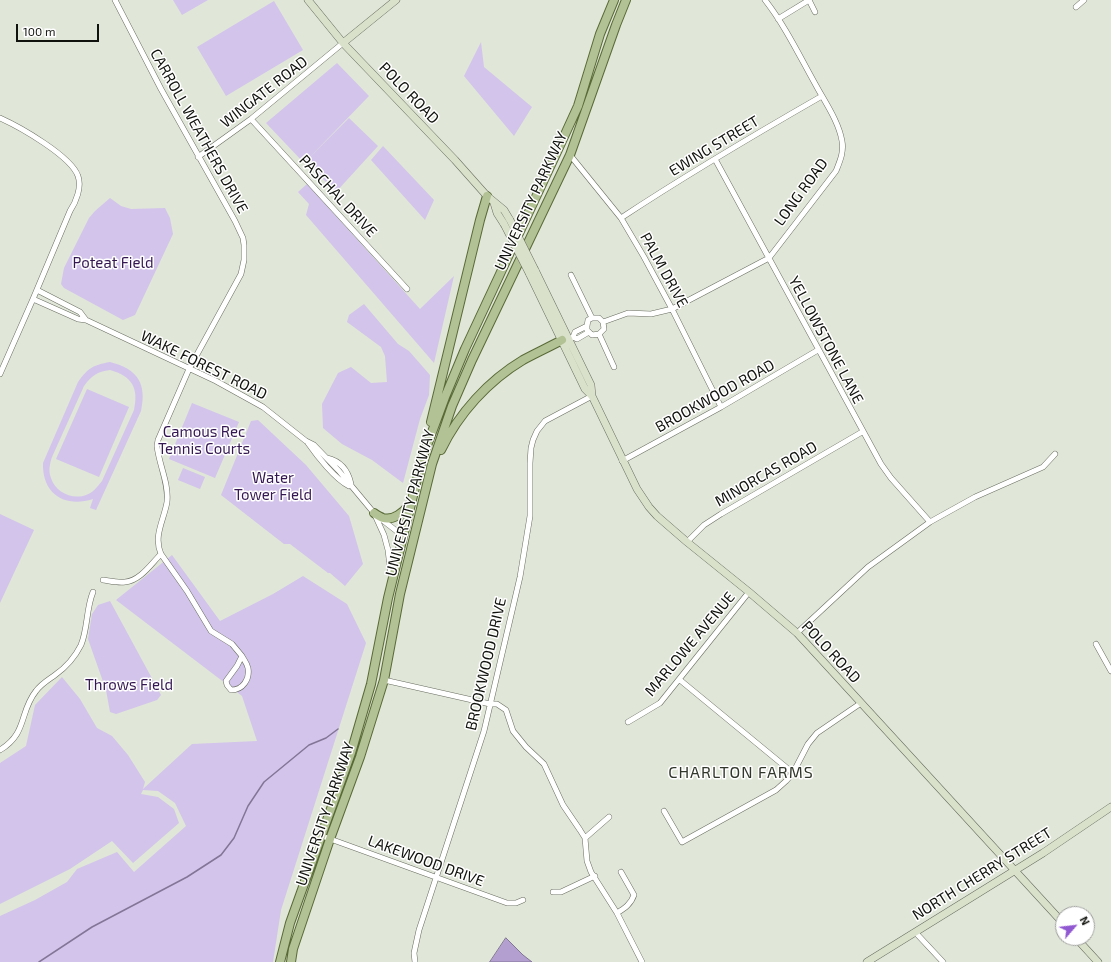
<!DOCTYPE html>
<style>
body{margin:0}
#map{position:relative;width:1111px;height:962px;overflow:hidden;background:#e0e6d8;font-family:"Exo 2",sans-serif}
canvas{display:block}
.north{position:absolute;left:1055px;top:906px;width:40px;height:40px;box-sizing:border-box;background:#fff;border:1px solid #9fa09e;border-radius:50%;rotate:62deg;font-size:11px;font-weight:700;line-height:16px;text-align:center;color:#10120d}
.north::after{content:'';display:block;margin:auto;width:14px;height:18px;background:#9159d1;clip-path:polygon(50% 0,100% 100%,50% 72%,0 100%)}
.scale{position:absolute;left:16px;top:24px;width:83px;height:18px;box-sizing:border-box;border:2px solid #10120d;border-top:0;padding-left:5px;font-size:12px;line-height:14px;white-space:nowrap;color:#10120d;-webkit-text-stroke:3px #fff;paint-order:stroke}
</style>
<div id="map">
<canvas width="1111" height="962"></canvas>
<div class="north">N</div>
<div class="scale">100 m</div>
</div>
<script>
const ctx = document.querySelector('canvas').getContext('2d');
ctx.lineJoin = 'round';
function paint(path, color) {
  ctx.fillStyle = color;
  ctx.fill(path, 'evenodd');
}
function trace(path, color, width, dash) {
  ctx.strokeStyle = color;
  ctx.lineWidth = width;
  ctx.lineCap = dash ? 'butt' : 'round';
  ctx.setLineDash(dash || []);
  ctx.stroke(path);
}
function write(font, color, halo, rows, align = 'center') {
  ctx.font = font + ' "Exo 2",sans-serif';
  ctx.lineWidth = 3;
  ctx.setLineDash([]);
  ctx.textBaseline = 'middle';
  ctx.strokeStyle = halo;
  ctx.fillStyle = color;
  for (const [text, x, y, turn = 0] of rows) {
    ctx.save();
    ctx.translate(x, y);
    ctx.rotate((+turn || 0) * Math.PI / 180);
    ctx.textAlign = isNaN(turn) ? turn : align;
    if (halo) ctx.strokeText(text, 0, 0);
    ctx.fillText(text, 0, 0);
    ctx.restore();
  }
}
const green = new Path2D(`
 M 173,0 L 208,0 L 182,15 Z
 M 274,1 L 303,50 L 226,96 L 197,47 Z
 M 481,42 L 484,67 L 532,107 L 514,136 L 464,76 Z
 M 337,63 L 369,96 L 306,161 L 349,118 L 378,146 L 336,192 L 306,162 L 304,163 L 266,123 Z
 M 383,146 L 434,200 L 425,220 L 371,160 Z
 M 307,184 L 420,309 L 454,276 L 434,363 L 306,215 L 309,204 L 298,192 Z
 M 110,198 L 121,206 L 131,209 L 165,208 L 170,218 L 173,234 L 135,315 L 123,320 L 64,288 L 61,284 L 64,268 L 89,218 L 95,211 Z
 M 364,304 L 398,344 L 409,351 L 430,375 L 429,395 L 420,419 L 403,483 L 372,460 L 342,444 L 323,428 L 322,404 L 338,373 L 351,367 L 371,383 L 387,382 L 385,356 L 381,347 L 347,322 L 349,315 Z
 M 110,362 C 138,369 147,384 141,411 L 96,510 L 90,508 L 93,499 C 65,508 42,494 43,463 L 78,382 C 88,368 93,365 110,362 ZM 110,370 C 132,376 139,388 134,410 L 102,481 C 97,487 93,493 86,495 C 72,500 55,492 51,478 C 48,471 50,463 52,457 L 84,386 C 92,375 97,372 110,370 Z
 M 87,389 L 129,407 L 99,477 L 56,459 Z
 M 192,403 L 239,422 L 215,478 L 169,459 Z
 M 258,420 L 306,465 L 349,516 L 363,564 L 345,586 L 330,573 L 328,573 L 290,544 L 284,544 L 221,495 L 251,421 Z
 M 183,468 L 205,477 L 200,489 L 178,480 Z
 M 0,514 L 34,530 L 0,603 Z
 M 172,555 L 220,621 L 273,594 L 303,576 L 347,604 L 366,643 L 281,910 L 273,962 L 0,962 L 0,916 L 35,900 L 67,882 L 77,869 L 117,852 L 134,872 L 186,826 L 175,803 L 158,791 L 143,790 L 141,794 L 158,797 L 174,809 L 179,823 L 133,863 L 112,841 L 70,869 L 0,904 L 0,763 L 26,746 L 35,705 L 62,677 L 80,699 L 97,728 L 112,736 L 128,755 L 145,782 L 143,789 L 192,744 L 257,741 L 242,696 L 116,600 Z
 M 110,601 L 161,695 L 157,700 L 116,714 L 110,712 L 106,690 L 88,639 L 92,614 L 98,605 Z`);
const water = new Path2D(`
 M 506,938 L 523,955 L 532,962 L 490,962 Z`);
const stream = new Path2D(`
 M 39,962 L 92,927 L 187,877 L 221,855 L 234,838 L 248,806 L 264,782 L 309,745 L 326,738 L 338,729`);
const minor = new Path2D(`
 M 115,0 L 161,89 L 235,221 L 243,238 L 244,245 L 244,260 L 241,274 L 189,369 L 158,440 L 157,446 C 159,465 169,483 167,502 C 164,520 153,536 161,554 L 187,591 L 211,631 L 232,644 L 242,656 L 237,666 L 226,681 L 227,685 L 231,690 C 243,690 250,679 248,668 C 247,663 244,660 242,656
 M 1076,7 L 1084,0
 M 778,19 L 809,0 L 815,12
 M 0,118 C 20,127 71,156 78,176 C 82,187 76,202 70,211 L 33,299 L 0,374
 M 251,119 L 407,289
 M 570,155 L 621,218 L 644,257 L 672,309 L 721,407
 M 198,157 L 251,119 L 343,43
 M 715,159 L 881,464 L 891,478 L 930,522
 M 621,218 C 686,175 754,135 822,96
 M 571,275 L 592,318
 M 37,290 L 80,312 L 86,320
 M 33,299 L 78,319 L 86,320 L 216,381 L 263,407 L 306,441 L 314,445 L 339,471 L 374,513 L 384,535 L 388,550 L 391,576
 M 603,322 L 628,313 L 651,314 L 672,309 L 769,258 L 836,171 C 840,161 844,152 842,141 C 839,123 827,105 818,89 C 801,59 786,27 765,0
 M 599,334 L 614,367
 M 573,337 L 577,339 L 589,332
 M 569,339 L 573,337 L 575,332 L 587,326 L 588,320 L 592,318 L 599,318 L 603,322 L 604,329 L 599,334 L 592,335 L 587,330 L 587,326
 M 308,443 C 317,456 335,479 349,486
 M 327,458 C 340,461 348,470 351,484
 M 622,461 L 721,407 L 818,350
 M 381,519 L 403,536
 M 687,542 L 704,525 L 721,514 L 862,432
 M 103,580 C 110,581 118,583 125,582 C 140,581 151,564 161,554
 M 797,633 L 868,567 L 930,522 L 975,497 L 1043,467 L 1055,454
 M 1096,644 L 1111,671
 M 384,680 L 490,704 L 497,704 L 506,710 L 513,731 L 526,747 L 544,764 L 563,805 L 580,830 L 585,838 L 587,861 L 591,872 L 617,913 L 642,962
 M 680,680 L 793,773
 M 628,722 L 660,703 L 749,592
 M 0,750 C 28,733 19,712 36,691 C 41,684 48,680 55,675 C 65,668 75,657 81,645 C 88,628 86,609 93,592
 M 664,811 L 682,842 L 776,790 L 786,781 L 793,773 L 808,744 L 817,733 L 861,703
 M 322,836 L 507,903 L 516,903 L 523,900
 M 585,838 L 609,817
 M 553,892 L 561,892 L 595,876
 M 617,913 C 625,908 631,904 634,895 L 621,872
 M 915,932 L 943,962
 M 415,962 L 414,953 L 419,930 L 484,731 L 520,577 L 530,516 L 530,463 L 531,448 L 533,440 L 537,431 L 545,421 L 592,396`);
const secondary = new Path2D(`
 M 308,0 L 343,43 L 455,160 L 487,196 L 504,210 L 510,220
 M 343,43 L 396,0
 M 494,203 L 497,213 L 504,224
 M 535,270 L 591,385 L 592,396
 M 529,273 L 585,389 L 592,396 L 637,489 L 649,507 L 657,516 L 687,542 L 749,592 L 797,633 L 1063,923
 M 1076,938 L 1098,962
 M 867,962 L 1043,853 L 1111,807`);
const primary = new Path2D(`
 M 431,422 L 480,220 L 487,196
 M 441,450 C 459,413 488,381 523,360 C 536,353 549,347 562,340
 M 374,513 C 377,515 380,517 383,518 C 393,521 404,512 409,505
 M 280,962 L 290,923 L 351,753 L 371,684 L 388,598 L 422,459 L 445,397 L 465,349 L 556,154 L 578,106 L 600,34 L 614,0
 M 291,962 L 293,949 L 330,839 L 360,757 L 384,680 L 400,594 L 432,464 L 452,406 L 472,360 L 570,155 L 616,25 L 626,0`);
const secondaryBridge = new Path2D(`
 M 510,220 L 535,270
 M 504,224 L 529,273`);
const streetNames = [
 ["WINGATE ROAD",264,92,-38],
 ["POLO ROAD",409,93,46],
 ["CARROLL WEATHERS DRIVE",199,131,61],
 ["EWING STREET",714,146,-31],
 ["LONG ROAD",801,192,-54],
 ["PASCHAL DRIVE",338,196,47],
 ["UNIVERSITY PARKWAY",531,201,-65],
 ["PALM DRIVE",664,270,61],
 ["YELLOWSTONE LANE",826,340,62],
 ["WAKE FOREST ROAD",204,365,26],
 ["BROOKWOOD ROAD",715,396,-29],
 ["MINORCAS ROAD",766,474,-30],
 ["UNIVERSITY PARKWAY",410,503,-75],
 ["MARLOWE AVENUE",690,644,-50],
 ["POLO ROAD",831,652,47],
 ["BROOKWOOD DRIVE",486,664,-77],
 ["UNIVERSITY PARKWAY",325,814,-71],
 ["LAKEWOOD DRIVE",426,861,20],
 ["NORTH CHERRY STREET",982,874,-32]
];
const parkNames = [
 ["Poteat Field",113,263],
 ["Camous Rec",204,432],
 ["Tennis Courts",204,449],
 ["Water",273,478],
 ["Tower Field",273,495],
 ["Throws Field",129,685]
];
const neighbourhoodNames = [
 ["CHARLTON FARMS",741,773]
];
paint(green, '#d3c4eb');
paint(water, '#b39fd0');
trace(water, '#827596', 1);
trace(stream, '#827596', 1.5);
trace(minor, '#686d60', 6);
trace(secondary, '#686d60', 8);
trace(primary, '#596a37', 10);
trace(minor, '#fff', 5);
trace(secondary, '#d9e1ca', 7);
trace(primary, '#b3c295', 8);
trace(secondaryBridge, '#686d60', 8, []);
trace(secondaryBridge, '#d9e1ca', 7);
write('15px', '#10120d', '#fff', streetNames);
write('15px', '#341752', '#fff', parkNames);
ctx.letterSpacing = '1px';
write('16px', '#32372b', '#fff', neighbourhoodNames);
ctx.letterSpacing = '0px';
</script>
